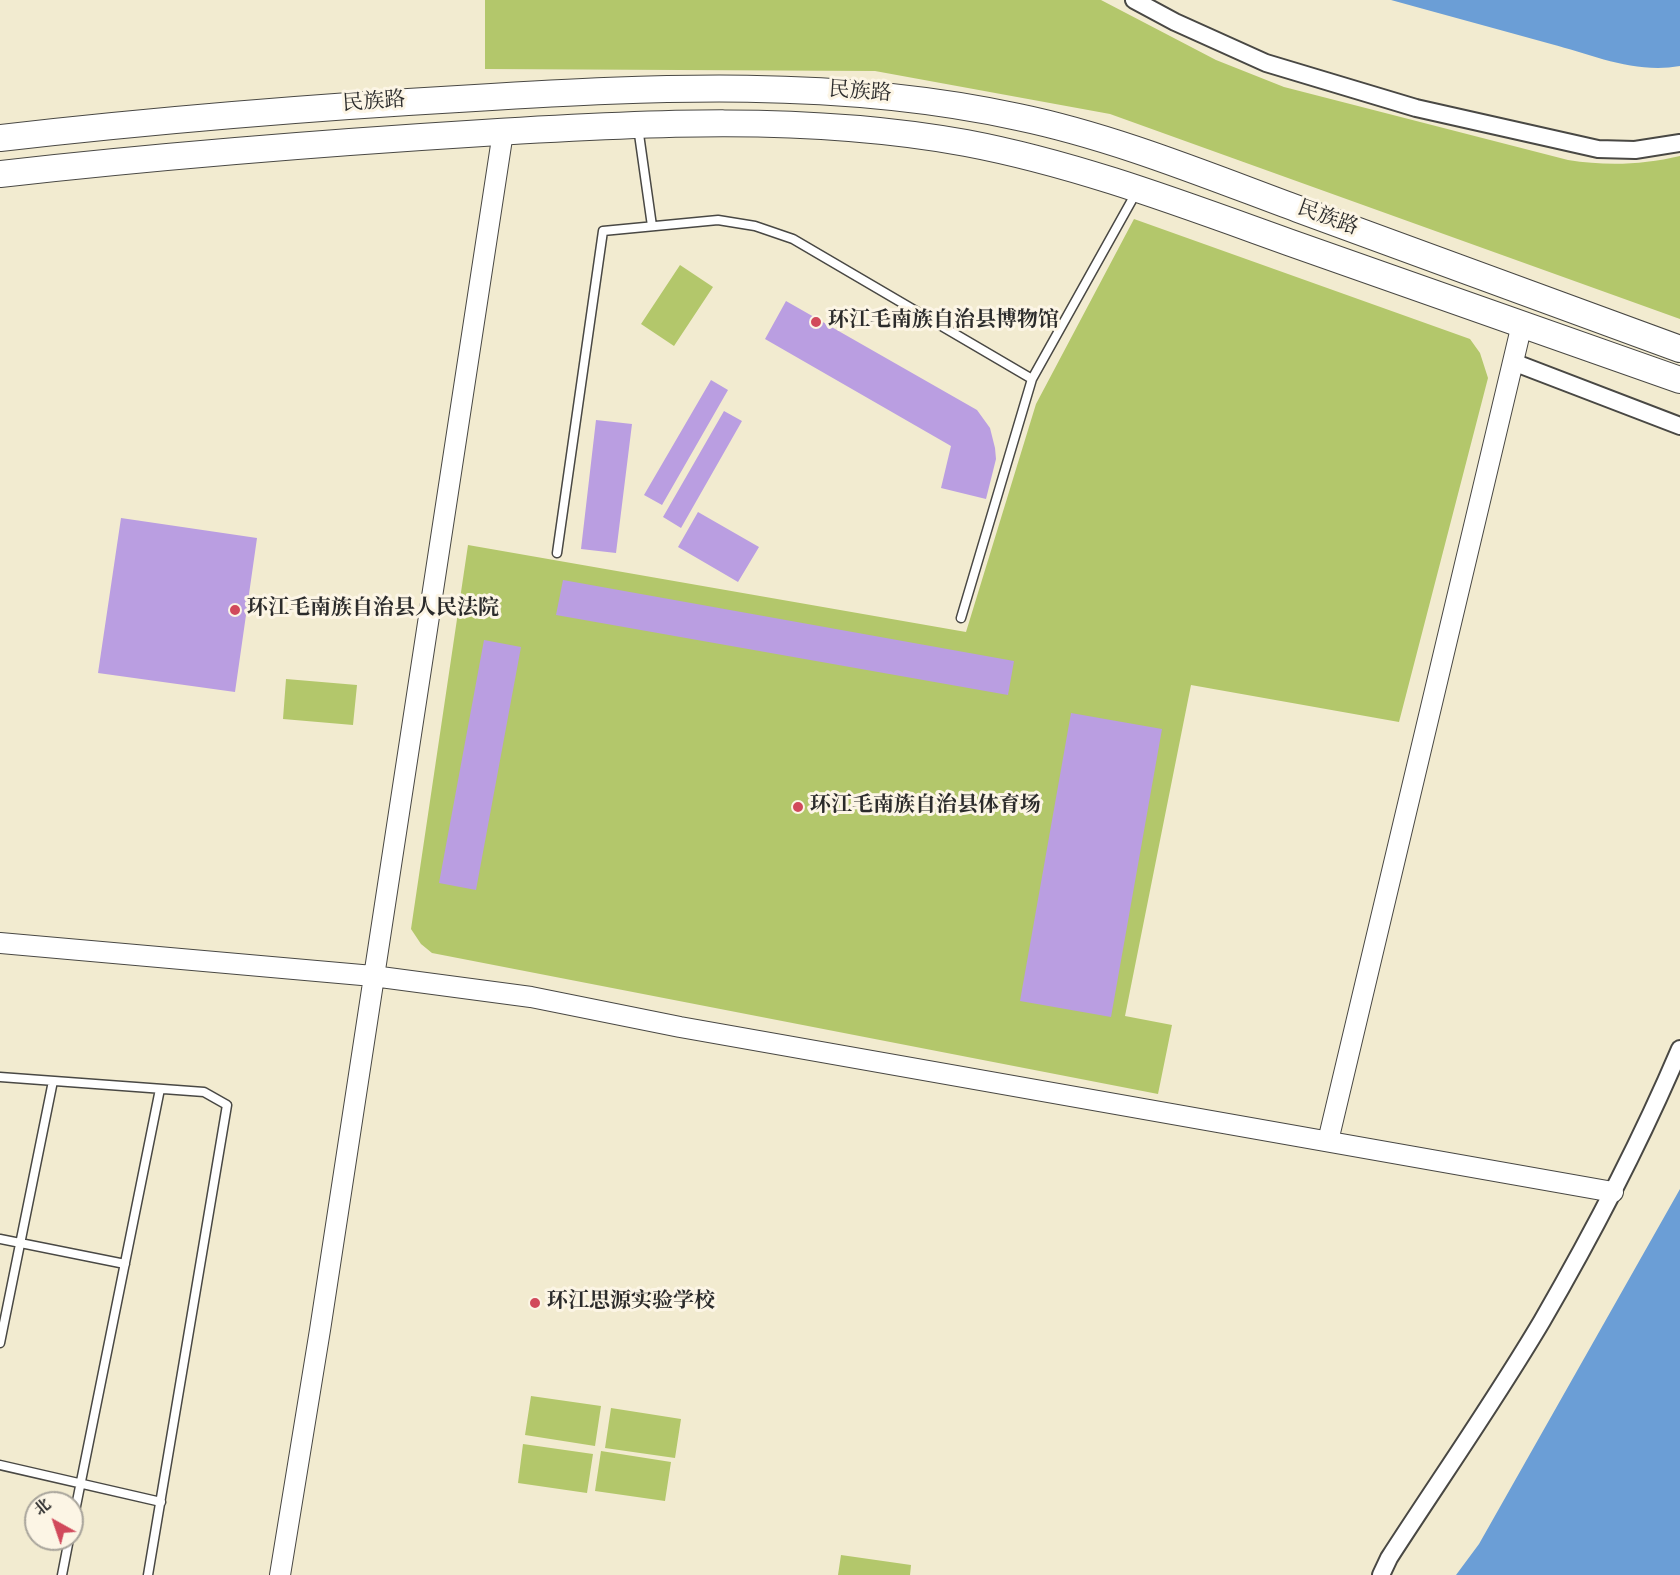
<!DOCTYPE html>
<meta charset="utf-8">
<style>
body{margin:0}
#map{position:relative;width:1680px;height:1575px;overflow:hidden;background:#f2ebd0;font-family:"Sorts Mill Goudy","Noto Serif SC",serif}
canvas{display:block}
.north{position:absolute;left:24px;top:1491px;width:60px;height:60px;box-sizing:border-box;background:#fcf5e5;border:2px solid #a8a49b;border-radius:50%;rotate:320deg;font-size:16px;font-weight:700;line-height:24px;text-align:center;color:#2b2b2b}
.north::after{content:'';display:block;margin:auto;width:21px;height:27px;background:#d1495b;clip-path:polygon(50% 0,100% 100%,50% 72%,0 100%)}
</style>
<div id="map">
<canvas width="1680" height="1575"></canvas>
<div class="north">北</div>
</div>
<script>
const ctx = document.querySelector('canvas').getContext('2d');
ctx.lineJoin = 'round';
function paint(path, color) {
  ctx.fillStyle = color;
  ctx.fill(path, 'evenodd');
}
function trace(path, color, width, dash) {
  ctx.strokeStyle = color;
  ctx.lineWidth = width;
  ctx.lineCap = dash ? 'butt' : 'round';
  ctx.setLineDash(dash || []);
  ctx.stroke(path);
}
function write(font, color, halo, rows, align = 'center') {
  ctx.font = font + ' "Sorts Mill Goudy","Noto Serif SC",serif';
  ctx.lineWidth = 6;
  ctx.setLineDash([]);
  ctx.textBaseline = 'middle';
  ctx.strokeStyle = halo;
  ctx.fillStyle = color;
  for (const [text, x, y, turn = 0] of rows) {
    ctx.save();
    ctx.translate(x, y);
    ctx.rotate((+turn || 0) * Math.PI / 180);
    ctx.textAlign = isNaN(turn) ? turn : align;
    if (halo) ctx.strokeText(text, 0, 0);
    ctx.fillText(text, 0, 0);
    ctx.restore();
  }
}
const green = new Path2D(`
 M 485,0 L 1101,0 L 1216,60 L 1284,87 L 1568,160 C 1606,166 1642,165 1680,156 L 1680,319 L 1110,114 L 875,71 L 485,69 Z
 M 1134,219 L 1470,339 L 1480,353 L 1488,378 L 1399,722 L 1191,685 L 1125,1016 L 1172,1025 L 1158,1094 L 432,953 L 421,944 L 411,929 L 468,545 L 966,632 L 1036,404 Z
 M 680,265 L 713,287 L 674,346 L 641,324 Z
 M 286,679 L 357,685 L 353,725 L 283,719 Z
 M 531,1396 L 601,1406 L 595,1446 L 525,1435 Z
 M 611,1408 L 681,1419 L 675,1458 L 605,1448 Z
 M 523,1444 L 593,1454 L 587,1493 L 518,1483 Z
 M 601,1451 L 671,1462 L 665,1501 L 595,1491 Z
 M 841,1555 L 911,1565 L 910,1575 L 838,1575 Z`);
const water = new Path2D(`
 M 1391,0 L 1680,0 L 1680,66 C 1635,74 1593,55 1551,44 C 1498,29 1444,15 1391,0 Z
 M 1680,1189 L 1680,1575 L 1456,1575 L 1479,1544 Z`);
const building = new Path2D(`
 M 786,301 L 977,410 L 990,428 L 995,448 L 996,459 L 986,499 L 941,488 L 951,446 L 765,339 Z
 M 711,380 L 728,390 L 662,505 L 644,495 Z
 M 724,411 L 742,421 L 681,528 L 663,517 Z
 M 596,420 L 632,424 L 616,553 L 581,549 Z
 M 698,512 L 759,547 L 738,582 L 678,547 Z
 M 121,518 L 257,538 L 235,692 L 98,673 Z
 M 563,580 L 1014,661 L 1008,695 L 556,615 Z
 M 484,640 L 521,647 L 476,890 L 439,883 Z
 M 1071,713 L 1162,729 L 1111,1017 L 1020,1001 Z`);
const service = new Path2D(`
 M 638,127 L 652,226
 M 557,553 L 603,231 L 718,220 L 755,226 L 793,239 L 1032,379
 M 961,618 L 1032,379 L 1137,191
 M 0,1077 L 204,1092 L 227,1105 L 148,1575
 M 0,1239 L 125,1264
 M 0,1343 L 53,1081
 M 0,1465 L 161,1502
 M 72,1526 L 160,1089
 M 62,1575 L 69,1539`);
const minor = new Path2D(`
 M 1134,0 L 1175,22 L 1266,63 L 1416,108 L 1598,149 L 1635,150 L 1680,143
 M 1513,362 L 1680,426
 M 1381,1575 L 1389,1558 C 1440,1479 1494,1402 1542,1321 C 1593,1233 1640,1143 1680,1049`);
const tertiary = new Path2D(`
 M 0,943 L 373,976 L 531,997 L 680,1027 L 1613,1192
 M 1328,1141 L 1522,324
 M 280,1575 L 320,1330 L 503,132`);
const primary = new Path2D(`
 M 0,138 C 158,120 316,107 475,98 C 656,87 839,78 1018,117 C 1114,137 1206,175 1298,209 C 1425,256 1553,302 1680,349
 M 0,174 C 160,156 322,143 483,133 C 643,123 807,114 966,143 C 1077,164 1182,204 1288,242 C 1419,288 1549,334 1680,380`);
const markers = [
 [816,322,6,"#d1495b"],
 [235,610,6,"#d1495b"],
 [798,807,6,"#d1495b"],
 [535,1303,6,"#d1495b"]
];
const streetNames = [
 ["民族路",860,94,4],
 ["民族路",374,104,-4],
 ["民族路",1327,220,20]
];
const poiNames = [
 ["环江毛南族自治县博物馆",828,322],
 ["环江毛南族自治县人民法院",247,610],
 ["环江毛南族自治县体育场",810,807],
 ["环江思源实验学校",547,1303]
];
paint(green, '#b3c76b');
paint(water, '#6b9ed6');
paint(building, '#ba9ee1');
trace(service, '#494844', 11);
trace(minor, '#494844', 20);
trace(tertiary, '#494844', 22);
trace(primary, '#494844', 28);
trace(service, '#fff', 8);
trace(minor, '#fff', 16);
trace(tertiary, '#fff', 20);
trace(primary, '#fff', 26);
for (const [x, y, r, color] of markers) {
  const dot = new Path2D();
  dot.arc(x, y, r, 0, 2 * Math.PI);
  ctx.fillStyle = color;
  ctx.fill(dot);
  trace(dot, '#fcf5e5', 2);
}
write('21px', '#2b2b2b', '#fcf5e5', streetNames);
write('bold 21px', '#2b2b2b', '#fcf5e5', poiNames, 'left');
</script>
